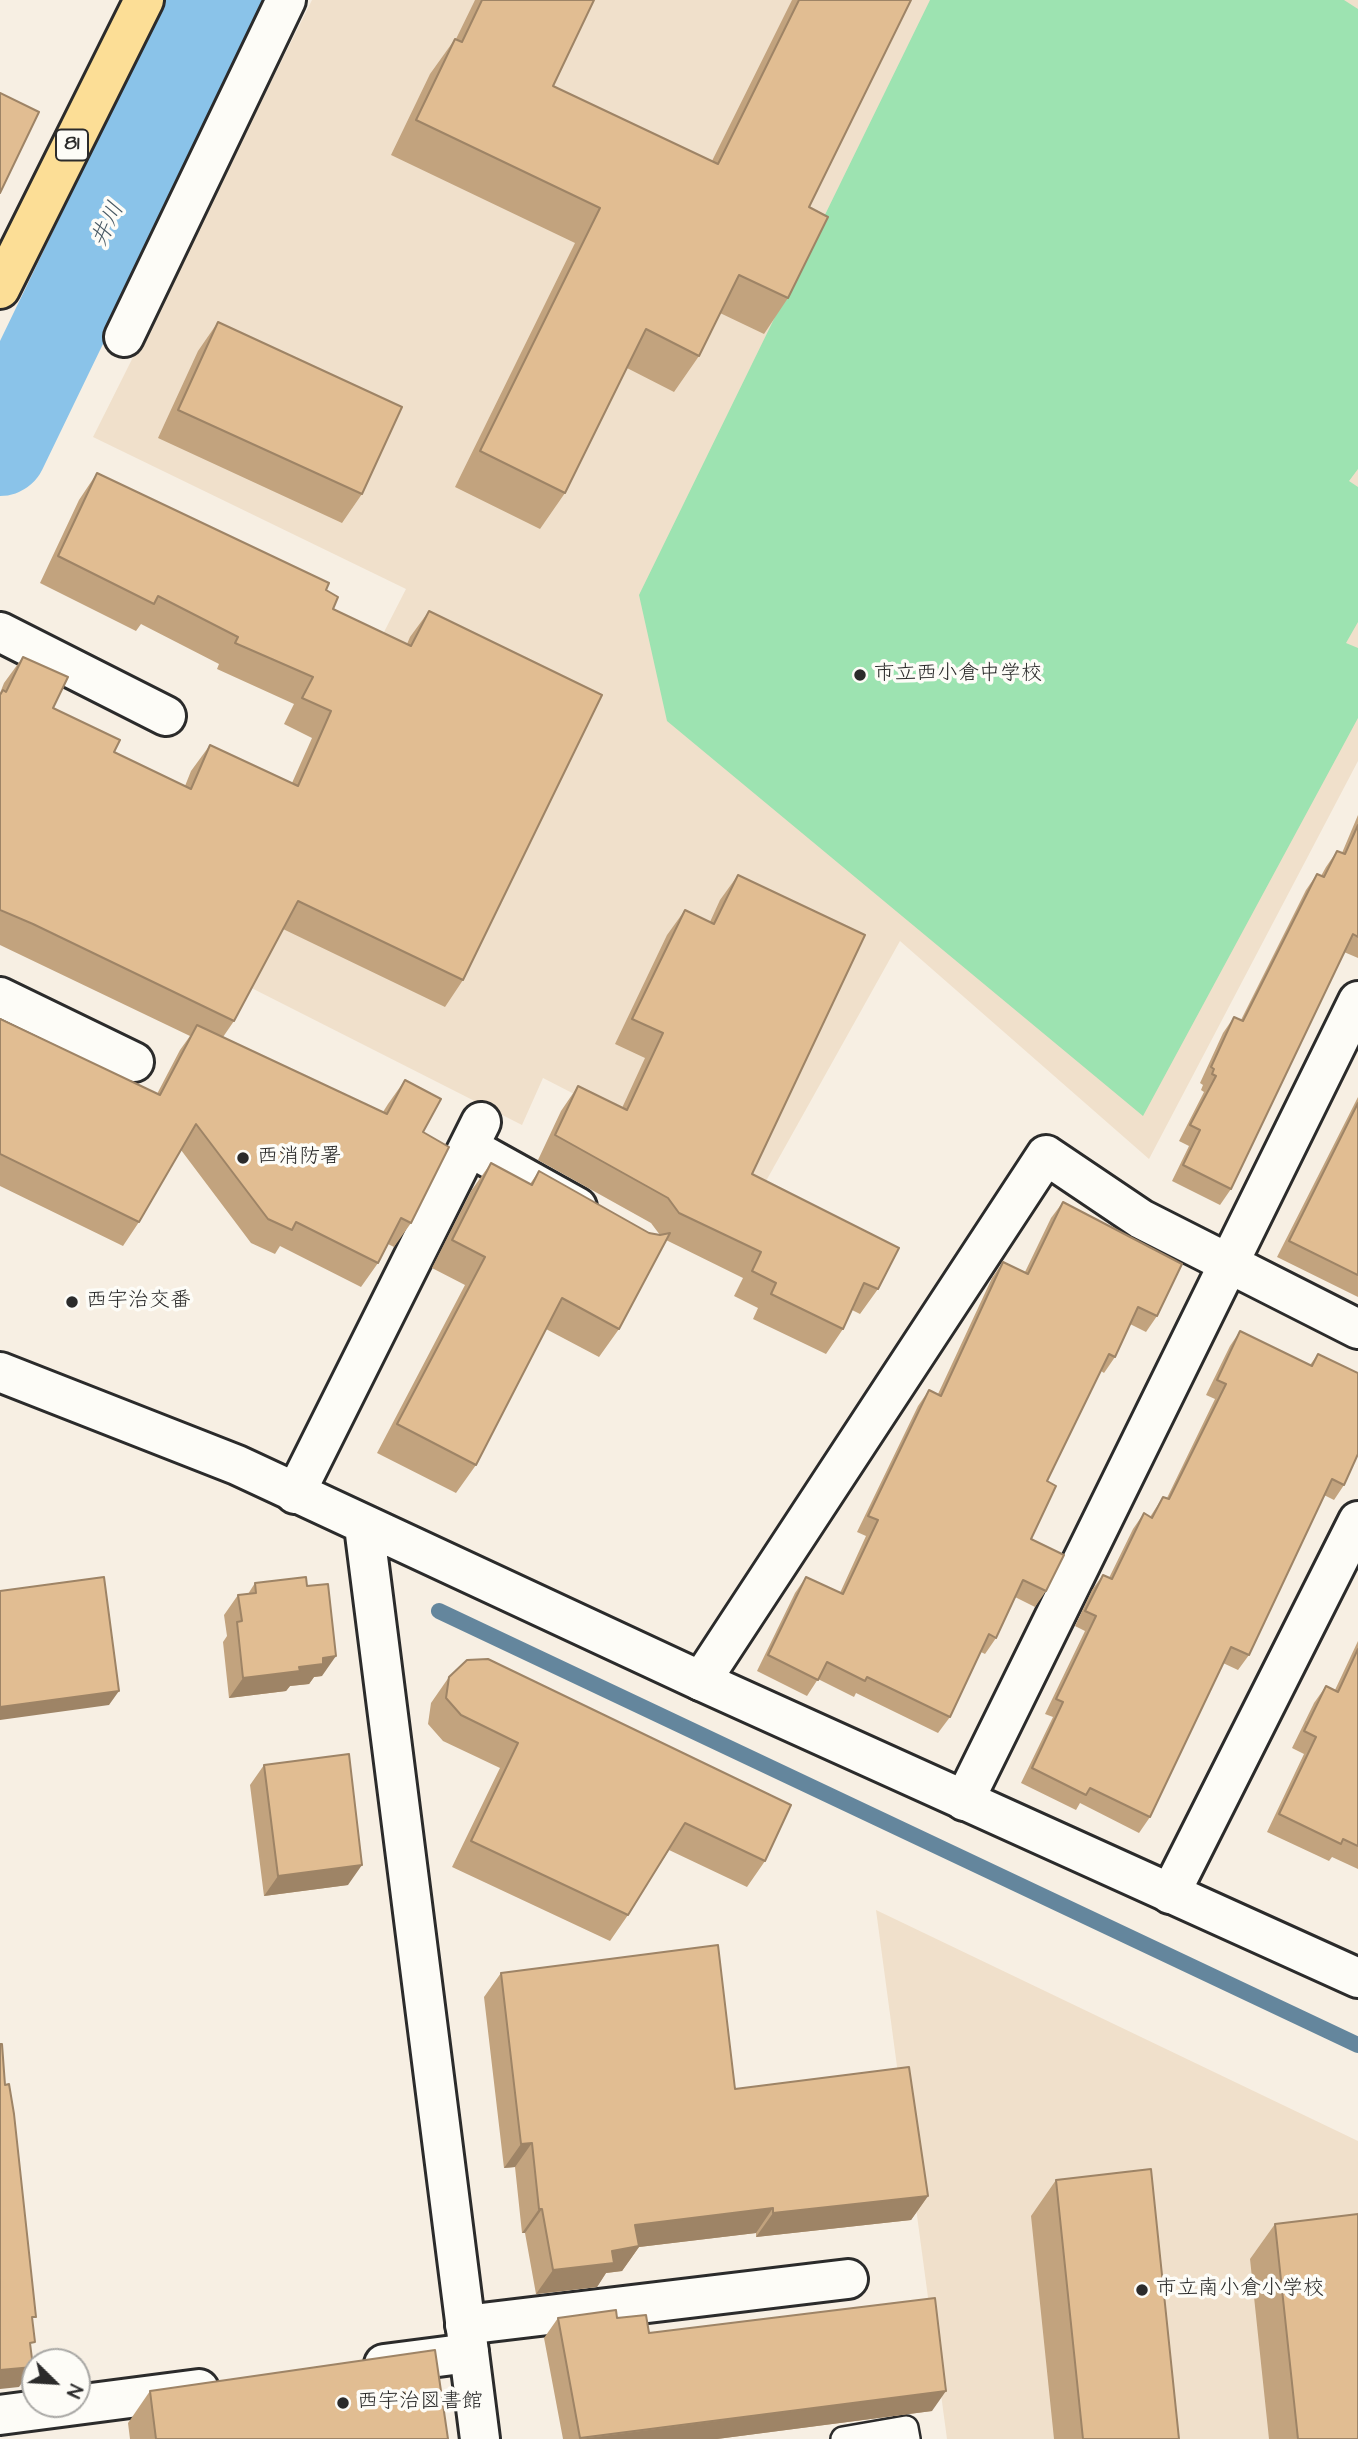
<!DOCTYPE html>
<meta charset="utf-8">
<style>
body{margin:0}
#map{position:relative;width:1358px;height:2439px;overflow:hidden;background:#f7efe3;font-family:"Architects Daughter",sans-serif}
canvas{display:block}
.north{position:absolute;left:21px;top:2348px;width:70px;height:70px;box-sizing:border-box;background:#fdfcf7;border:2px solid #a9a8a5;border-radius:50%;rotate:114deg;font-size:19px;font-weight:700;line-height:28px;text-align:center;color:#2b2b2b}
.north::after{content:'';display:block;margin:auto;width:24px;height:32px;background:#2b2b2b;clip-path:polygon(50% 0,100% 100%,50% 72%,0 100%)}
</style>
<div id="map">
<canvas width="1358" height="2439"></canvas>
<div class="north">N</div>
</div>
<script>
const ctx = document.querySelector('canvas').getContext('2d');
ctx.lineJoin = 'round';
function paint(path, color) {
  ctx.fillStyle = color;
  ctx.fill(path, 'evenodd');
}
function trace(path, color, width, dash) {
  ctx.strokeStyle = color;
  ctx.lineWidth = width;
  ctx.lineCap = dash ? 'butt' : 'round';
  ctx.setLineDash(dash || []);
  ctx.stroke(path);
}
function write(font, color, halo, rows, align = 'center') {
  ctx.font = font + ' "Architects Daughter","Klee One",sans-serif';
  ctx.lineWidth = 7;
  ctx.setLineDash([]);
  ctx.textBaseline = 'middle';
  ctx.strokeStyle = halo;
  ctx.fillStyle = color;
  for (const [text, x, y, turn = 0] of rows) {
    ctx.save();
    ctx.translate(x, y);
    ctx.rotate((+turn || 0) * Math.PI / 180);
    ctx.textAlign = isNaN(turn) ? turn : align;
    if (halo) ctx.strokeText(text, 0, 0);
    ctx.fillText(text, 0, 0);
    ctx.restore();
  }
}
const built = new Path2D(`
 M 312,0 L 1358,0 L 1358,761 L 1149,1159 L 900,941 L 761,1190 L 543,1078 L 522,1125 L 212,968 L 406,589 L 93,437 Z
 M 876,1910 L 1358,2141 L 1358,2439 L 947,2439 Z`);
const green = new Path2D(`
 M 930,0 L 1344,0 L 1358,9 L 1358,469 L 1349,481 L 1358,487 L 1358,622 L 1346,643 L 1358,648 L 1358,718 L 1143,1116 L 667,721 L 639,595 Z`);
const stream = new Path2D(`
 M 439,1611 L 1358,2045`);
const river = new Path2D(`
 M 0,449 L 217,0`);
const lane = new Path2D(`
 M 843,2439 L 906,2428 L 908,2439`);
const street = new Path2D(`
 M 124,337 L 286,0
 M 0,632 L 166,716
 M 0,997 L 134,1062
 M 469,1147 L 577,1207
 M 295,1494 L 481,1122
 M 701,1681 L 1046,1155 L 1141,1219 L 1358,1329
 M 964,1801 L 1358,1001
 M 1170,1894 L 1358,1521
 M 465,2325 L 848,2279
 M 384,2364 L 469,2353
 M 0,2415 L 199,2389`);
const secondary = new Path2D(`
 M 0,1372 L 237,1465 L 701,1681 L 1358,1978
 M 364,1526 L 480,2439`);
const primary = new Path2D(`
 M 0,289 L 144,0`);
const wall = new Path2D(`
 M 475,0 L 594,0 L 553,86 L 712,161 L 792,0 L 911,0 L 809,207 L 788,298 L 764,334 L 720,313 L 699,356 L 674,392 L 627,368 L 565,493 L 540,529 L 455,487 L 575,243 L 391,155 L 430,74 L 455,39 L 456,39 Z
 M 218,322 L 362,494 L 342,523 L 158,438 L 198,351 Z
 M 97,473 L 326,590 L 333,609 L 407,644 L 410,637 L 429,611 L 463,980 L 445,1007 L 283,929 L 234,1021 L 223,1037 L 383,1112 L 388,1104 L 405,1080 L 423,1132 L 411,1223 L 394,1247 L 388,1244 L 378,1263 L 361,1287 L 280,1246 L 275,1254 L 251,1243 L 181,1150 L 139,1222 L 123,1246 L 0,1186 L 0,1019 L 157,1094 L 180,1050 L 190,1036 L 0,945 L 0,693 L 4,683 L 23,657 L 53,708 L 114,752 L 185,786 L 191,771 L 210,745 L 292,783 L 312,738 L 284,724 L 294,704 L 217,669 L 219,664 L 141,624 L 136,631 L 40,583 L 79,500 Z
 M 1358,815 L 1358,958 L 1344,952 L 1231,1189 L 1220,1205 L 1172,1181 L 1189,1146 L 1179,1141 L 1204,1092 L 1201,1090 L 1203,1085 L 1200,1083 L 1223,1033 L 1234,1017 L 1241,1020 L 1306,890 L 1317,874 L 1321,876 L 1326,867 L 1337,851 L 1342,853 Z
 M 738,875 L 752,1174 L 878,1289 L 860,1314 L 852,1310 L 843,1329 L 826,1354 L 753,1319 L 758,1308 L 734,1296 L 743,1278 L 666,1240 L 619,1329 L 599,1357 L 546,1329 L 476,1465 L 456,1493 L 377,1453 L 465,1285 L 432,1268 L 471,1191 L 491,1163 L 530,1184 L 539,1171 L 649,1233 L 660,1235 L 651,1223 L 538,1160 L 561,1111 L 578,1086 L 622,1108 L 645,1058 L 615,1044 L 667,935 L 685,910 L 710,922 L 720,900 Z
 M 1358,1097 L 1358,1297 L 1277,1257 Z
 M 1063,1202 L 1157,1316 L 1146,1332 L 1130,1324 L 1115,1357 L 1104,1373 L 1101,1371 L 1047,1481 L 1031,1539 L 1046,1591 L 1035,1607 L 1015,1597 L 996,1638 L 985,1654 L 981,1652 L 950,1717 L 938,1733 L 856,1693 L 854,1697 L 818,1679 L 807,1696 L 757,1671 L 795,1593 L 806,1577 L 840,1593 L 866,1536 L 857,1532 L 918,1406 L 929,1390 L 938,1394 L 992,1278 L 1003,1262 L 1025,1272 L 1051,1218 Z
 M 1240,1331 L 1310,1365 L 1318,1354 L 1344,1485 L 1334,1500 L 1324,1495 L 1249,1655 L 1238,1670 L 1223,1663 L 1150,1817 L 1139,1833 L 1080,1803 L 1076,1810 L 1021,1783 L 1053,1717 L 1045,1714 L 1085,1631 L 1075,1626 L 1092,1590 L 1103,1575 L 1109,1578 L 1133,1529 L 1144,1513 L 1150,1517 L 1163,1497 L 1167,1498 L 1215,1399 L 1206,1395 L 1230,1346 Z
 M 255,1583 L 322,1676 L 314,1677 L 309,1684 L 290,1686 L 286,1691 L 229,1698 L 223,1642 L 227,1636 L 224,1615 L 238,1595 L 248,1594 Z
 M 1358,1641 L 1358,1869 L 1332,1857 L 1329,1861 L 1267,1832 L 1304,1754 L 1292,1748 L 1314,1703 L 1326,1686 L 1335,1690 Z
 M 449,1677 L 765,1861 L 747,1887 L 669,1850 L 628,1915 L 610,1941 L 452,1867 L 500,1768 L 443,1741 L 428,1724 L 431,1703 Z
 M 264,1765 L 348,1885 L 264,1896 L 250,1785 Z
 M 501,1973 L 735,2089 L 928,2196 L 911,2220 L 756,2237 L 756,2233 L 639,2247 L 622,2271 L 606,2273 L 597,2287 L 536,2294 L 525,2233 L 522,2233 L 515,2167 L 504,2168 L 484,1997 Z
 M 1056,2180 L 1179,2439 L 1054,2439 L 1031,2216 Z
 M 1275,2224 L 1358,2439 L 1269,2439 L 1250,2259 Z
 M 558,2318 L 617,2318 L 649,2333 L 932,2411 L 717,2439 L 563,2439 L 544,2338 Z
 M 150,2391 L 448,2439 L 130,2439 L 128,2423 Z`);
const shadedWall = new Path2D(`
 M 336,1656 L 322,1676 L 314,1677 L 309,1684 L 290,1686 L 286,1691 L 229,1698 L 243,1678 L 299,1667 L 323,1658 Z
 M 119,1691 L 109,1705 L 0,1720 L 0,1707 Z
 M 362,1865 L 348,1885 L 264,1896 L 278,1876 Z
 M 532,2143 L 515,2167 L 504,2168 L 521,2144 Z
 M 928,2196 L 911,2220 L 756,2237 L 773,2213 Z
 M 773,2208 L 756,2233 L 639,2247 L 622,2271 L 606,2273 L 597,2287 L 536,2294 L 553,2270 L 612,2251 L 635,2225 Z
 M 539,2209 L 542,2209 L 525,2233 L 522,2233 Z
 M 33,2367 L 19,2387 L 0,2389 L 0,2370 Z
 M 946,2391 L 932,2411 L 717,2439 L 580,2439 Z`);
const building = new Path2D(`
 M 482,0 L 594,0 L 553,86 L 718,164 L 799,0 L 911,0 L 809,207 L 828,217 L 788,298 L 739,275 L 699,356 L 646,329 L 565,493 L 480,451 L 600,208 L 416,120 L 455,39 L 462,42 Z
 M 0,93 L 39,112 L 0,193 Z
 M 218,322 L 402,407 L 362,494 L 178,410 Z
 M 97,473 L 329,583 L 326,590 L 338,597 L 333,609 L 411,646 L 429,611 L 602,695 L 463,980 L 298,901 L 234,1021 L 33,924 L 0,910 L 0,695 L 3,690 L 6,692 L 23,657 L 68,677 L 53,708 L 120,740 L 114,752 L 191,789 L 210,745 L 298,786 L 331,711 L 302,698 L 313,677 L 235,643 L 238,637 L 158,596 L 154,604 L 58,556 Z
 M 1358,825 L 1358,937 L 1353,934 L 1231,1189 L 1183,1165 L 1200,1130 L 1190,1125 L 1216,1076 L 1212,1074 L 1214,1069 L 1211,1067 L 1234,1017 L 1243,1021 L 1317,874 L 1324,877 L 1337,851 L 1345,854 Z
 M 738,875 L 865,935 L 752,1174 L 899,1248 L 878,1289 L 864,1283 L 843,1329 L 771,1294 L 776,1283 L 752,1271 L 761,1252 L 679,1213 L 668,1198 L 555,1135 L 578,1086 L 627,1110 L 663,1033 L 632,1019 L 685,910 L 714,924 Z
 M 0,1019 L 160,1095 L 197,1025 L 387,1114 L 405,1080 L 441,1099 L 423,1132 L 449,1147 L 411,1223 L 401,1218 L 378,1263 L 296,1222 L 292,1230 L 268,1219 L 196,1124 L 139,1222 L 0,1154 Z
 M 1358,1103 L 1358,1275 L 1289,1241 Z
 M 491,1163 L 532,1185 L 539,1171 L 649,1233 L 660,1235 L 670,1233 L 619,1329 L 562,1298 L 476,1465 L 397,1424 L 485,1257 L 452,1240 Z
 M 1063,1202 L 1182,1264 L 1157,1316 L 1138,1307 L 1115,1357 L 1109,1354 L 1047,1481 L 1056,1486 L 1031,1539 L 1064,1555 L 1046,1591 L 1023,1580 L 996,1638 L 989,1634 L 950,1717 L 867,1677 L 865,1681 L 827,1662 L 818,1680 L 768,1655 L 806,1577 L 843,1594 L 878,1520 L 868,1516 L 929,1390 L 941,1396 L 1003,1262 L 1028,1274 Z
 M 1240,1331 L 1312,1366 L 1318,1354 L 1358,1373 L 1358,1454 L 1344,1485 L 1332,1479 L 1249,1655 L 1231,1647 L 1150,1817 L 1090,1788 L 1086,1795 L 1032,1768 L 1063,1702 L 1056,1699 L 1096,1616 L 1085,1611 L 1103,1575 L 1112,1579 L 1144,1513 L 1152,1518 L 1163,1497 L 1169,1499 L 1226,1384 L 1217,1380 Z
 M 104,1577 L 119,1691 L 0,1707 L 0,1591 Z
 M 306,1577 L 307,1586 L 328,1584 L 336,1656 L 323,1658 L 323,1664 L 299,1667 L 300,1671 L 243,1678 L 237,1622 L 242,1621 L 238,1595 L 256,1593 L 255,1583 Z
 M 1358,1649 L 1358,1846 L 1343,1839 L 1341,1844 L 1279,1814 L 1316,1737 L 1304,1731 L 1326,1686 L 1338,1692 Z
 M 488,1659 L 791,1805 L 765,1861 L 685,1823 L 628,1915 L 471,1841 L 518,1743 L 461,1715 L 446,1698 L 449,1677 L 467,1660 Z
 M 349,1754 L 362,1865 L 278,1876 L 264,1765 Z
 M 718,1945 L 735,2089 L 909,2067 L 928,2196 L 773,2213 L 773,2208 L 635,2225 L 639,2246 L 612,2251 L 614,2263 L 553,2270 L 542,2209 L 539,2209 L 532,2143 L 521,2144 L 501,1973 Z
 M 0,2044 L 2,2044 L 5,2085 L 9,2084 L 14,2114 L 36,2317 L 32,2317 L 35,2342 L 30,2343 L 33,2367 L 0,2370 Z
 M 1151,2169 L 1179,2439 L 1083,2439 L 1056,2180 Z
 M 1358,2214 L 1358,2439 L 1298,2439 L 1275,2224 Z
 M 935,2298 L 946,2391 L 580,2438 L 558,2318 L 616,2310 L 617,2318 L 646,2315 L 649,2333 Z
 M 435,2350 L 448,2439 L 156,2439 L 150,2391 Z`);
const markers = [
 [860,675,7,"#2b2b2b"],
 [243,1158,7,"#2b2b2b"],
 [72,1302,7,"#2b2b2b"],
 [1142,2290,7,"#2b2b2b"],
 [343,2403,7,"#2b2b2b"]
];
const shields = [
 [72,145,32]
];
const shieldNames = [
 ["81",72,145]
];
const poiNames = [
 ["市立西小倉中学校",874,675],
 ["西消防署",257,1158],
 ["西宇治交番",86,1302],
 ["市立南小倉小学校",1156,2290],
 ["西宇治図書館",357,2403]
];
const waterNames = [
 ["井川",109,225,-64]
];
paint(built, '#f0e0cb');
paint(green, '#9de3b1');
trace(stream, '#64869d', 16);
trace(river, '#8ac3e9', 94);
trace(lane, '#2b2b2b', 28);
trace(street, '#2b2b2b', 44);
trace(secondary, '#2b2b2b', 44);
trace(primary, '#2b2b2b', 44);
trace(lane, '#fdfcf7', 23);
trace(street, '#fdfcf7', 38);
trace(secondary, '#fdfcf7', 38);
trace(primary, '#fcde96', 38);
paint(wall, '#c2a37e');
paint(shadedWall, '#9e8466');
paint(building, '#e1bd92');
trace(building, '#9e8466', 2);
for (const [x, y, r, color] of markers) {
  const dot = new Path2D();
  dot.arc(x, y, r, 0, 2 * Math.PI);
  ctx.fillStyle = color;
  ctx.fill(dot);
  trace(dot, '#fdfcf7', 2.5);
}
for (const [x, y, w] of shields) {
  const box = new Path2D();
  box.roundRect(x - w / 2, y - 15.5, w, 31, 5);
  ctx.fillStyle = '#fdfcf7';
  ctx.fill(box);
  trace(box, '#2b2b2b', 2);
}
write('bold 19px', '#2b2b2b', null, shieldNames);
write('21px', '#2b2b2b', '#fdfcf7', poiNames, 'left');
write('italic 23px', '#485964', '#fdfcf7', waterNames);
</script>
